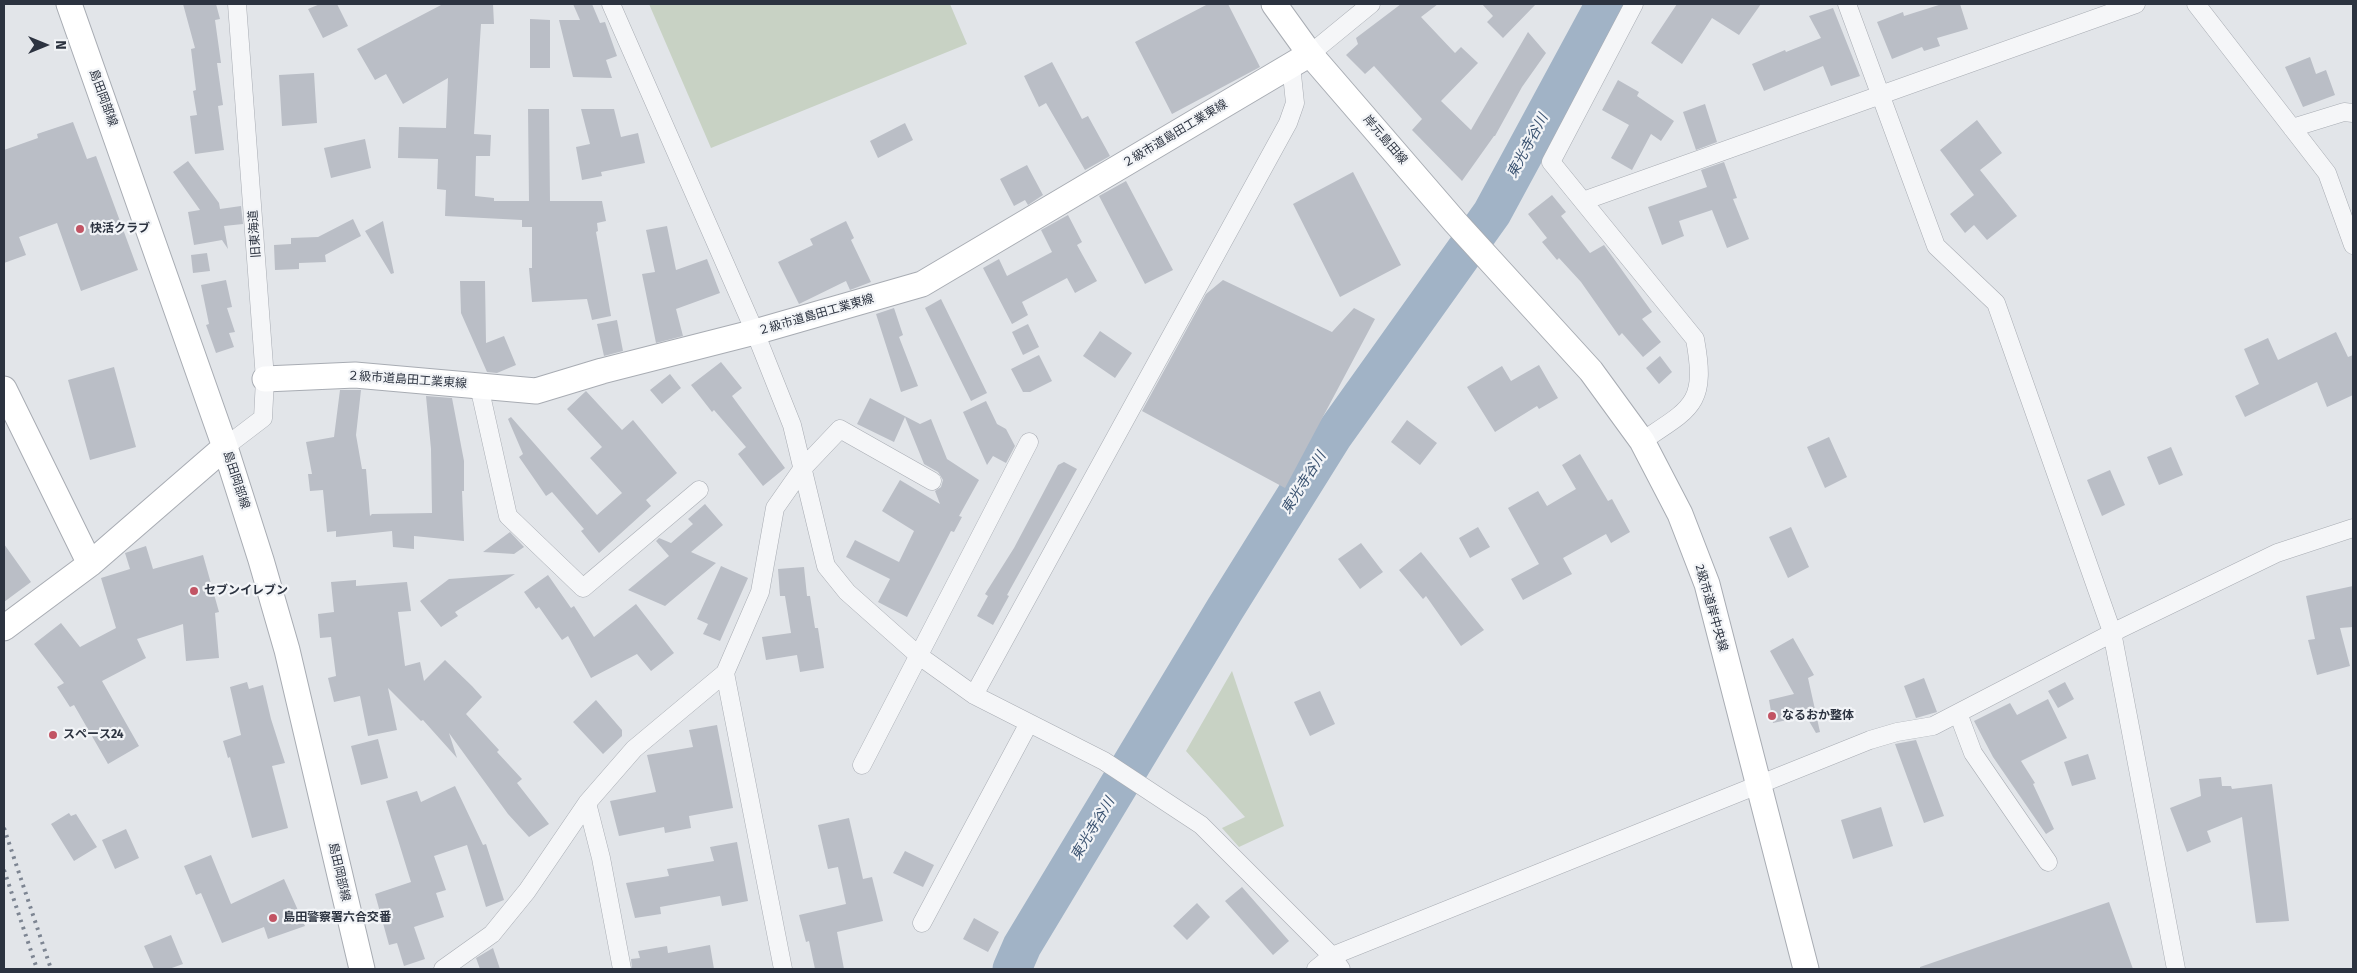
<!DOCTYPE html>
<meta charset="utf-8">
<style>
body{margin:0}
#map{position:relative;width:2357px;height:973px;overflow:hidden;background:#e2e5e9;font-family:"Fira Sans",sans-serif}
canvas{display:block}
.frame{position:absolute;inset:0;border:5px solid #2c3340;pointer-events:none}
.north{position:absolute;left:20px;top:20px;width:50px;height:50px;-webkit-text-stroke:4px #f2f4f7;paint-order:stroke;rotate:90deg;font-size:14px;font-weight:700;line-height:20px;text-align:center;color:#2c3340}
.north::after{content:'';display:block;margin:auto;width:18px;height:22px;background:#2c3340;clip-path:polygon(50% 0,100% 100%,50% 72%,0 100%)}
</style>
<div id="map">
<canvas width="2357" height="973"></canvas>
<div class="frame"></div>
<div class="north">N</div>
</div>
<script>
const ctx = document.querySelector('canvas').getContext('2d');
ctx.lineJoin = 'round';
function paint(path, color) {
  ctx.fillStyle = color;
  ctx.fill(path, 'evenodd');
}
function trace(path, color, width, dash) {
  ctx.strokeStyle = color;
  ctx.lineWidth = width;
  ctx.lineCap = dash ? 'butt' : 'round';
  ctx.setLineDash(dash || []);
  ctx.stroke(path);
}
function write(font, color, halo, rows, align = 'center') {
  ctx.font = font + ' "Fira Sans","Noto Sans JP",sans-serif';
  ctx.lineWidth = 4.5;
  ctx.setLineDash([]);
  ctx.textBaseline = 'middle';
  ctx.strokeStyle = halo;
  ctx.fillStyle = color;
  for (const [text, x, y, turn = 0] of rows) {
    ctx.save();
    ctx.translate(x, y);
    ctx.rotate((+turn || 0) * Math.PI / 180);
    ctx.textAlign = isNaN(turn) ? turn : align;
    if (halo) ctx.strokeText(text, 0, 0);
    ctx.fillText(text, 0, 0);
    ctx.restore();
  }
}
const green = new Path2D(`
 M 649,4 L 950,4 L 967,44 L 711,148 Z
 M 1232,671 L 1284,826 L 1239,847 L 1222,828 L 1245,817 L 1186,751 Z`);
const river = new Path2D(`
 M 1012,969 L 1022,946 L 1225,609 L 1333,436 L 1492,213 L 1605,4`);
const building = new Path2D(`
 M 183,4 L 216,4 L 220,19 L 215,20 L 221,63 L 217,63 L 223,105 L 218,106 L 224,150 L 195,154 L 190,116 L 197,115 L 193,91 L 196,90 L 191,49 L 195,48 Z
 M 320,4 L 337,4 L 348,26 L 323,38 L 308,9 Z
 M 443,4 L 493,4 L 494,24 L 481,24 L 474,134 L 491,135 L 490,156 L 476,156 L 475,196 L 494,198 L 494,201 L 529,201 L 528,109 L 549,109 L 550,201 L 602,201 L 606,221 L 597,223 L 598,231 L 596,232 L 611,316 L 592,320 L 587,299 L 532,302 L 529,268 L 532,268 L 532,227 L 522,227 L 522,220 L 445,216 L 446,190 L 437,189 L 438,159 L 398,158 L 399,127 L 446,128 L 448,78 L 403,104 L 386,74 L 375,80 L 357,49 Z
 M 573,4 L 592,4 L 600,23 L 605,22 L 617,56 L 606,60 L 612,78 L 573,77 L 559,20 L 580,20 Z
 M 1208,4 L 1228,4 L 1260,67 L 1172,114 L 1135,42 Z
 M 1401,4 L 1438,4 L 1421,17 L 1455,53 L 1461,47 L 1478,63 L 1441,101 L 1471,130 L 1528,32 L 1546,53 L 1522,87 L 1495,136 L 1494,136 L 1462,181 L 1412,130 L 1422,119 L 1374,66 L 1365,74 L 1346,55 L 1358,44 L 1356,38 Z
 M 1482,4 L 1536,4 L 1503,38 L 1487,22 L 1493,16 Z
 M 1677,4 L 1761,4 L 1739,35 L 1712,18 L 1682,64 L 1651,43 Z
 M 1942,4 L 1960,4 L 1968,29 L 1937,38 L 1940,46 L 1924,51 L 1922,47 L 1892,59 L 1877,22 L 1903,12 L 1904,16 Z
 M 1833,8 L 1860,76 L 1831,86 L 1823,66 L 1764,91 L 1752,64 L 1785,50 L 1786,52 L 1821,38 L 1809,16 Z
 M 530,19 L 550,20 L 550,68 L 530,68 Z
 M 2310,57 L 2316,74 L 2326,70 L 2335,95 L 2303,107 L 2285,67 Z
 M 1052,62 L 1082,119 L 1088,116 L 1110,156 L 1085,170 L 1046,103 L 1039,107 L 1024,76 Z
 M 314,73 L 317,123 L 282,126 L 279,75 Z
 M 1618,80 L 1639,92 L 1637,96 L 1674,121 L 1661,141 L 1651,134 L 1632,170 L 1611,158 L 1629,125 L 1602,110 Z
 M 1705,104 L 1717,142 L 1696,150 L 1683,112 Z
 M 581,109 L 614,109 L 621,137 L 638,133 L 645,163 L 601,172 L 602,176 L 582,180 L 576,147 L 590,144 Z
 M 1977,120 L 2002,153 L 1980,170 L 2017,216 L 1987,240 L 1974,225 L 1965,233 L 1950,214 L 1974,195 L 1940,150 Z
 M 73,122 L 87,159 L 96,156 L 138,270 L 81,291 L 57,223 L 19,237 L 26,255 L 4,263 L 4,150 L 38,138 L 37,134 Z
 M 905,123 L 913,140 L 878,158 L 870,141 Z
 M 365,139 L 371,168 L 331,178 L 324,148 Z
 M 188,161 L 219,203 L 220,209 L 241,206 L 243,224 L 224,226 L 228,249 L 222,240 L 194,245 L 188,212 L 200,210 L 173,172 Z
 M 1724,162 L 1737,198 L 1733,199 L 1749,239 L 1727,248 L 1712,210 L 1679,221 L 1684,236 L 1662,245 L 1648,207 L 1707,187 L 1701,170 Z
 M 1027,165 L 1043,195 L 1028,205 L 1025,200 L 1014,206 L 1000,179 Z
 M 1353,172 L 1401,265 L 1340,297 L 1293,204 Z
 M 1126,181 L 1173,270 L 1145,284 L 1099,196 Z
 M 1552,195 L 1566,212 L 1561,216 L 1590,253 L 1604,245 L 1652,312 L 1642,319 L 1661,342 L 1643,357 L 1622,333 L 1619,336 L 1581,282 L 1559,258 L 1557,260 L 1542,242 L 1547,238 L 1528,214 Z
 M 1068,215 L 1082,242 L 1077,245 L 1097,281 L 1075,293 L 1067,278 L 1022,302 L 1028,315 L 1012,324 L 983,268 L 999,259 L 1007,276 L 1052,252 L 1041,230 Z
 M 353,219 L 361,236 L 325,255 L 326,262 L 299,263 L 299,269 L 275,270 L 274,245 L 291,244 L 291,238 L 318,237 Z
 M 383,221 L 394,273 L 391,274 L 365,231 Z
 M 846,221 L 854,238 L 851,240 L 871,282 L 850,290 L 846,281 L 799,304 L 778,262 L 813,245 L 810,239 Z
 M 667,226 L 676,270 L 707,259 L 720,293 L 676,309 L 683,336 L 656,343 L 642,274 L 655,272 L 646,230 Z
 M 207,253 L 210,271 L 193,273 L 191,255 Z
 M 226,280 L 232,307 L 227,308 L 235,332 L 229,333 L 234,347 L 216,353 L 206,325 L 209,324 L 201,285 Z
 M 1223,280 L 1332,332 L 1354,308 L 1375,319 L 1285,488 L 1142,411 L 1206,294 Z
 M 460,281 L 485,281 L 486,343 L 504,336 L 516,365 L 497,373 L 487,372 L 461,313 Z
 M 941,299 L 987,393 L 971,401 L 925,308 Z
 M 894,308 L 903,335 L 899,337 L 918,386 L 901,392 L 876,314 Z
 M 617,320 L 623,351 L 604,356 L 597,324 Z
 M 1028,324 L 1039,347 L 1023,355 L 1012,332 Z
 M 1100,331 L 1132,353 L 1115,378 L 1083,356 Z
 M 2336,332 L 2348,357 L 2353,355 L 2353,395 L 2327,407 L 2317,382 L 2245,417 L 2235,396 L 2259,384 L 2244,349 L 2268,338 L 2278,360 Z
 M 1039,355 L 1052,381 L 1030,392 L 1023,392 L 1011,369 Z
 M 1660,356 L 1672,372 L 1659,384 L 1646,368 Z
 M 721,362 L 742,388 L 732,396 L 785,468 L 763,486 L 738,454 L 746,447 L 714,410 L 712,412 L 691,385 Z
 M 1539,365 L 1558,398 L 1539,409 L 1537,406 L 1495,432 L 1467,387 L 1502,366 L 1511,381 Z
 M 114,367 L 136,447 L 90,460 L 68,380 Z
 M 670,374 L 681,388 L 662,404 L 650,390 Z
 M 340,390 L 361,390 L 356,435 L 362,469 L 366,469 L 370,516 L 372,514 L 432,513 L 431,449 L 426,396 L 452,398 L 464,461 L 464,491 L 462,491 L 464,541 L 414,536 L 414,549 L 393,547 L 392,531 L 336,537 L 336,531 L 327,532 L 323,490 L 310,491 L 308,474 L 312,474 L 306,442 L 334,437 Z
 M 586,391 L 622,430 L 633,420 L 677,473 L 646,500 L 651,506 L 599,553 L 581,531 L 584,529 L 552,492 L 546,496 L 535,480 L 519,457 L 523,454 L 508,419 L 511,417 L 597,515 L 622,493 L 590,458 L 602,447 L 567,409 Z
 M 870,398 L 920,424 L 931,419 L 947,459 L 979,480 L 959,516 L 962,517 L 954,532 L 951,531 L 907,617 L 878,602 L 890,579 L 846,557 L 855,540 L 899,562 L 914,531 L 882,511 L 900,480 L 940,504 L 935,491 L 941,487 L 943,480 L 938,472 L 924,464 L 905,417 L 894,442 L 857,424 Z
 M 986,401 L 997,424 L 1006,429 L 1015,446 L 1006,463 L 993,456 L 987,465 L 963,412 Z
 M 1407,420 L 1437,443 L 1420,465 L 1391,442 Z
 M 1829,437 L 1847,477 L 1825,488 L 1807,447 Z
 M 2171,447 L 2183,475 L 2159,485 L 2147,457 Z
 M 1580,454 L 1608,501 L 1612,499 L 1630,532 L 1611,543 L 1606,534 L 1563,558 L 1572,574 L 1523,600 L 1511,579 L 1539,564 L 1508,508 L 1538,491 L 1547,506 L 1576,489 L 1562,465 Z
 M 1064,462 L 1077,469 L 1007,595 L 1009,596 L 993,625 L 977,616 L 988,596 L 985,594 L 1014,548 L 1058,465 Z
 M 2110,470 L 2125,505 L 2102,516 L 2087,480 Z
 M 705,504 L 723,525 L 691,552 L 716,563 L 665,606 L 628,590 L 669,556 L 656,541 L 659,538 L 671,543 L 693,524 L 688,519 Z
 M 1478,527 L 1490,547 L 1470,558 L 1459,538 Z
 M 1791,527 L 1809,567 L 1788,578 L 1769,537 Z
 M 510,532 L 524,547 L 514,554 L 483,552 Z
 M 1361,543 L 1383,572 L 1360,589 L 1338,559 Z
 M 4,544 L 31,582 L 4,602 Z
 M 146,546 L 153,569 L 203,555 L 219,612 L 215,613 L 219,658 L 186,661 L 183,624 L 137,639 L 146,658 L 102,681 L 139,746 L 108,764 L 74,705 L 70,707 L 57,687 L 64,683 L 34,644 L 61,623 L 80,647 L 116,628 L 101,578 L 130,569 L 125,553 Z
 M 1421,552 L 1484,630 L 1461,646 L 1426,596 L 1423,599 L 1399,570 Z
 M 721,566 L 748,578 L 720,641 L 703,634 L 708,624 L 697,619 Z
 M 804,567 L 807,596 L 810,596 L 815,628 L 818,628 L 824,668 L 800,672 L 797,655 L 766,660 L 762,637 L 791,633 L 785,596 L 780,596 L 778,569 Z
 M 515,574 L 455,612 L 458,616 L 441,627 L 420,601 L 449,579 Z
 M 548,575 L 571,608 L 574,606 L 594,637 L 636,604 L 674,653 L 651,671 L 637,654 L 591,678 L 568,636 L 562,640 L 539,607 L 536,609 L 524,592 Z
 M 356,580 L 356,586 L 407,582 L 411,611 L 398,612 L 405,666 L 420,662 L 424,681 L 445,660 L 472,686 L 482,697 L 466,714 L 499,750 L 497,752 L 522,779 L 517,783 L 549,824 L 529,837 L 508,814 L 449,733 L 457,758 L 423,720 L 421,721 L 388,688 L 397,730 L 368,736 L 360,696 L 334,702 L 328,678 L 336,676 L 331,637 L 320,638 L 318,614 L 334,612 L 331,582 Z
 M 2353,586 L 2353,627 L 2340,628 L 2350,666 L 2317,675 L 2308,640 L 2315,639 L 2306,596 Z
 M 1793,638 L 1814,675 L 1808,678 L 1820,732 L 1816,733 L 1806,716 L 1773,723 L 1769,700 L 1794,694 L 1770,651 Z
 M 1924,678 L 1937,712 L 1916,718 L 1904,686 Z
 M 247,682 L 249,689 L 263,685 L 271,719 L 285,763 L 272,766 L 288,828 L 252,838 L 230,757 L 228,758 L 223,741 L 241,735 L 230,687 Z
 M 2065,682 L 2074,699 L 2058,708 L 2048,691 Z
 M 1320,691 L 1335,724 L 1310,736 L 1294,702 Z
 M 2048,699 L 2067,738 L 2021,761 L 2035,783 L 2033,784 L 2054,829 L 2046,834 L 1993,757 L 1974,721 L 2010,703 L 2017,715 Z
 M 596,700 L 622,730 L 622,736 L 603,754 L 573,722 Z
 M 717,725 L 733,808 L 689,816 L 691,828 L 665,833 L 664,827 L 619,836 L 610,801 L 656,792 L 647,755 L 693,747 L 689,730 Z
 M 378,739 L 388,778 L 361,785 L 351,746 Z
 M 1916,740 L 1944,816 L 1924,823 L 1895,744 Z
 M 2088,754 L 2096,779 L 2072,786 L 2064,762 Z
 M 2221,777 L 2222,786 L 2231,786 L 2232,789 L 2272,784 L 2289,921 L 2256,923 L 2242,817 L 2207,831 L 2211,842 L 2187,852 L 2170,808 L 2201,796 L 2199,779 Z
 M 455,786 L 483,845 L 486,844 L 504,900 L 486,907 L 467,845 L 434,856 L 446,890 L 436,893 L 444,917 L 414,927 L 425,959 L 404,966 L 397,943 L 389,945 L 375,894 L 411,882 L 386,801 L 417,791 L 421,802 Z
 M 1881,807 L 1893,846 L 1853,859 L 1841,820 Z
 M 69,813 L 71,816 L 76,814 L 97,847 L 74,861 L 51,824 Z
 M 849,818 L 863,879 L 872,877 L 883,921 L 837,932 L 844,969 L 815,969 L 809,941 L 806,942 L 799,915 L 846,904 L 838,867 L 828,869 L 818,825 Z
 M 126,829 L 139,858 L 115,869 L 102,840 Z
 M 737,842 L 748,901 L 722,906 L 720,896 L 660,907 L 661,914 L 635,918 L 626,883 L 669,876 L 667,869 L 714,861 L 710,847 Z
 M 905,851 L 934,865 L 923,887 L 893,873 Z
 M 211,855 L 231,904 L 284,879 L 305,926 L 268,939 L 264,927 L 222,943 L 201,893 L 196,895 L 184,866 Z
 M 1242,887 L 1289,941 L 1273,955 L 1225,901 Z
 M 2109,902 L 2133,969 L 1920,969 L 1920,967 Z
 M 1197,903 L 1210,917 L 1187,940 L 1173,926 Z
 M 974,918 L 999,932 L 988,952 L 963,939 Z
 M 171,935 L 183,964 L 169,969 L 154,969 L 144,946 Z
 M 710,945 L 714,969 L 632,969 L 631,959 L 640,958 L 638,951 L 667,946 L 668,953 Z
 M 493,948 L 500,969 L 480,969 L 476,958 Z`);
const street = new Path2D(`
 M 611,4 L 755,332 L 792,425 L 826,566 L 847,592 L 918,655 L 974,695 L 1104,761 L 1201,825 L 1332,956 L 1341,969
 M 1634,4 L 1551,162 L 1695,339 C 1707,404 1692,408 1642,441
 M 1847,4 L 1936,246 L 1996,303 L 2112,632 L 2176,969
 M 2196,4 L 2327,173 L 2353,245
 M 1310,54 L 1371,4
 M 2292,128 L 2344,112 L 2353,113
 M 1583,201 L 2136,4
 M 479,386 L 508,516 L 583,588 L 699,490
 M 225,447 L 263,418 L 265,379 L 237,4
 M 725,673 L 783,969
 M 974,695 L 1288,123 L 1295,103 L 1291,65
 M 1958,713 L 1973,753 L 2048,862
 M 862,765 L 1029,442
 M 587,803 L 601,858 L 622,969
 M 922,923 L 1029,723
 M 443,969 L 492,934 L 527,891 L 587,803 L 634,749 L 725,673 L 760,592 L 775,508 L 803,468 L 840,429 L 932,481
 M 1316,969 L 1332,956 L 1870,740 L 1897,732 L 1933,726 L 2120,629 L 2277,553 L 2353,528`);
const secondary = new Path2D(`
 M 69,4 L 225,447 L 261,560 L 287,650 L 362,969
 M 1274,4 L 1310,54 L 1455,222 L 1591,371 L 1642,441 L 1680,514 L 1707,584 L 1806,969
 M 265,379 L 355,375 L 536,391 L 602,371 L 755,332 L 922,284 L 1310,54
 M 4,389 L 90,564
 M 4,628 L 90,564 L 225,447`);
const rail = new Path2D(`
 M 4,828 L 51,969
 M 4,870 L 37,969`);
const markers = [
 [80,229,5,"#c25464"],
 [194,591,5,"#c25464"],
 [1772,716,5,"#c25464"],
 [53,735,5,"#c25464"],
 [273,918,5,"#c25464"]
];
const streetNames = [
 ["島田岡部線",103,98,70],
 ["２級市道島田工業東線",1175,134,-31],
 ["岸元島田線",1385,140,49],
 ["旧東海道",255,234,-94],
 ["２級市道島田工業東線",816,315,-16],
 ["２級市道島田工業東線",407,380,4],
 ["島田岡部線",236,480,72],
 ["2級市道岸中央線",1711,608,74],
 ["島田岡部線",339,872,77]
];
const poiNames = [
 ["快活クラブ",90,229],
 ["セブンイレブン",204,591],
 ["なるおか整体",1782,716],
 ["スペース24",63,735],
 ["島田警察署六合交番",283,918]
];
const waterNames = [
 ["東光寺谷川",1528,146,-62],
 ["東光寺谷川",1304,483,-58],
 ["東光寺谷川",1093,829,-59]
];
paint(green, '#c8d2c4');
trace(river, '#a1b3c6', 39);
paint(building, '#babec6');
trace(street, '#a8acb3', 19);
trace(secondary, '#a8acb3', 27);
trace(street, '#f5f6f8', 18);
trace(secondary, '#fff', 25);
trace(rail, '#7d8592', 4, [2.5, 5]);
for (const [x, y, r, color] of markers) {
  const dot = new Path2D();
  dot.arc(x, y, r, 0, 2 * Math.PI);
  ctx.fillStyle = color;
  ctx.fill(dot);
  trace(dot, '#f2f4f7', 2);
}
write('12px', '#2c3340', '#f2f4f7', streetNames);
write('bold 12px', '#2c3340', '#f2f4f7', poiNames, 'left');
write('italic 14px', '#3a5270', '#f2f4f7', waterNames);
</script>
